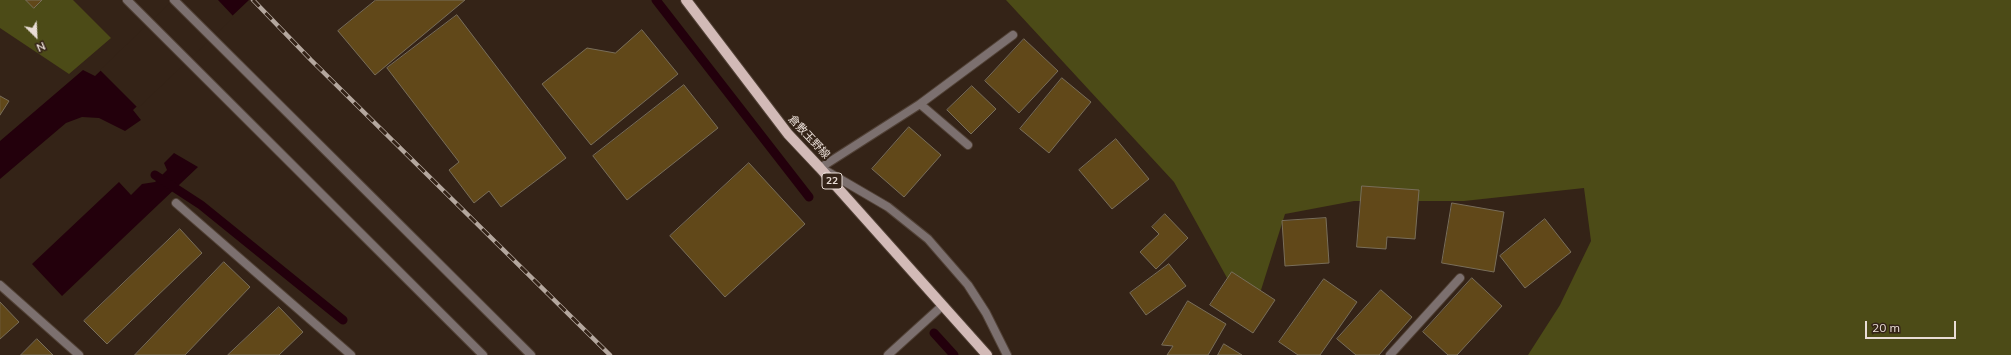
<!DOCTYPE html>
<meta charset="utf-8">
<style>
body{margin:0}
#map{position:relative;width:2011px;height:355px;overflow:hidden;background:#342317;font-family:Mulish,sans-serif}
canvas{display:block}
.north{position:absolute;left:16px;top:16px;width:40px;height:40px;-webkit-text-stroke:3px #342317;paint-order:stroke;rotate:156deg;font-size:11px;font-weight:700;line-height:16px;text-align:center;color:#e9ddd6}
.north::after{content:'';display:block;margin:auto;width:14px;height:18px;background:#e9ddd6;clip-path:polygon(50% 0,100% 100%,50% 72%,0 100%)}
.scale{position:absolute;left:1865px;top:321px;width:91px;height:18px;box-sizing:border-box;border:2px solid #e9ddd6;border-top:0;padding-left:5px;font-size:12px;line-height:14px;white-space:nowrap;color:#e9ddd6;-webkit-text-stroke:3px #342317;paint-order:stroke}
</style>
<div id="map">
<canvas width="2011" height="355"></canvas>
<div class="north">N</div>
<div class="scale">20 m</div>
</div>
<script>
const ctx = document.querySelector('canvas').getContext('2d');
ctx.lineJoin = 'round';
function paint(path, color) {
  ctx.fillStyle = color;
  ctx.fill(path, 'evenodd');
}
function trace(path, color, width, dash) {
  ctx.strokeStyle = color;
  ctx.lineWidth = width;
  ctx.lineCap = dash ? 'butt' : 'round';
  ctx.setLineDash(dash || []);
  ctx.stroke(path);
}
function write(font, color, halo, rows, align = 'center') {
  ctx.font = font + ' Mulish,"Noto Sans JP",sans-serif';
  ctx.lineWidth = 4;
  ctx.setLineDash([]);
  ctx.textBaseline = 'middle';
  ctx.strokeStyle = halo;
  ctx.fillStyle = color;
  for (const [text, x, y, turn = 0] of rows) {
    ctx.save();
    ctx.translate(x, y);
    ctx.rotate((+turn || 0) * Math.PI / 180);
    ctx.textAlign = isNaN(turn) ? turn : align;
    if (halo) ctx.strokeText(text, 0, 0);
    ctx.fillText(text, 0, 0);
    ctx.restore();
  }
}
const green = new Path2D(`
 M 0,0 L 73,0 L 111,38 L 69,74 L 0,28 Z
 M 1006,0 L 2011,0 L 2011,355 L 1528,355 L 1560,305 L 1591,241 L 1584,188 L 1464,201 L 1354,201 L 1285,214 L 1261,290 L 1237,296 L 1174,182 Z`);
const water = new Path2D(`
 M 175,0 L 249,0 L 133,110 L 141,120 L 125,131 L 99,118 L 82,117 L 66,123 L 0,179 L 0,141 L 83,70 L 95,76 Z
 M 174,153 L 198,167 L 62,296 L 32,264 L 119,182 L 131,195 L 142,184 L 155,182 L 167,170 L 164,163 Z`);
const pier = new Path2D(`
 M 173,0 L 218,0 L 234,17 L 138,108 L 100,70 Z`);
const stream = new Path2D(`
 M 656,0 L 809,197
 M 155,175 L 201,205 L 343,320
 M 934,333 L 954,355`);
const building = new Path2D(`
 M 26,0 L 42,0 L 34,8 Z
 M 376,0 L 465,0 L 375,75 L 338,31 Z
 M 457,15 L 566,158 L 501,207 L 489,191 L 474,203 L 449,170 L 459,162 L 387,68 Z
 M 642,30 L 678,74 L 591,145 L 542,84 L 587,48 L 615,53 Z
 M 1024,39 L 1058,71 L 1019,113 L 985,81 Z
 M 1062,78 L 1091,102 L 1049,153 L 1020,129 Z
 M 684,85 L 718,128 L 627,200 L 593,156 Z
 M 972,86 L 996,109 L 971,134 L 947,110 Z
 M 0,96 L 9,101 L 0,115 Z
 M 909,127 L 941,155 L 904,197 L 872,169 Z
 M 1116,139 L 1149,179 L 1112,209 L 1079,170 Z
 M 749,163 L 805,224 L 725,297 L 670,236 Z
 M 1362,186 L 1419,190 L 1415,239 L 1387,237 L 1386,249 L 1357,247 Z
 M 1452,203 L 1504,212 L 1494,272 L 1442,263 Z
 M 1165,214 L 1188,238 L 1156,269 L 1140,252 L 1159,234 L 1152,227 Z
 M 1326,218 L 1329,263 L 1285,266 L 1282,221 Z
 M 1545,219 L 1571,252 L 1525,288 L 1500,256 Z
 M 180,229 L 202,253 L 107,344 L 84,321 Z
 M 224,262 L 250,287 L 185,355 L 135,355 Z
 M 1169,264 L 1186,286 L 1146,315 L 1130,293 Z
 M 1232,272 L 1275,300 L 1253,333 L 1210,305 Z
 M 1472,278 L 1502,306 L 1457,355 L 1448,355 L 1423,332 Z
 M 1324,279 L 1357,302 L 1320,355 L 1298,355 L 1279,342 Z
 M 1381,290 L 1412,317 L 1379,355 L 1356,355 L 1337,339 Z
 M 1188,301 L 1226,324 L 1208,355 L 1167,355 L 1173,346 L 1162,345 Z
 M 0,302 L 19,322 L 0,339 Z
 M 279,307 L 303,332 L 279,355 L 228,355 Z
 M 37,339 L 53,355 L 21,355 Z
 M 1224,344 L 1242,355 L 1218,355 Z`);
const service = new Path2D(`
 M 823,169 L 888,207 L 928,239 L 968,285 L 986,313 L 1007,355`);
const minor = new Path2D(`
 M 920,104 L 1013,35
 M 820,168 L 920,104 L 968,145
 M 176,203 L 351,355
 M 0,285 L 79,355
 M 888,355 L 942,306
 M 1390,355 L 1460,278`);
const tertiary = new Path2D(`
 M 127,0 L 483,355
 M 174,0 L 531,355`);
const primary = new Path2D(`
 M 686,0 L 788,134 L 820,168 L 987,355`);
const rail = new Path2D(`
 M 253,0 L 311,60 L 610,355`);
const shields = [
 [832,181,20]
];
const shieldNames = [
 ["22",832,181]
];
const streetNames = [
 ["倉敷玉野線",809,137,47]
];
paint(green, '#4c4b17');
paint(water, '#23000c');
paint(pier, '#342317');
trace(stream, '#23000c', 9);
paint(building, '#614819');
trace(building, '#796e5a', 1);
trace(service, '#514136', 10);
trace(minor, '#514136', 10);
trace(tertiary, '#514136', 10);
trace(primary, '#514136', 12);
trace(service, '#7c706f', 8);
trace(minor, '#7c706f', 8);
trace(tertiary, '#7c706f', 8);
trace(primary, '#d2bab7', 10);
trace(rail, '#b4a79e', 4.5);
trace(rail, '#342317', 3, [9]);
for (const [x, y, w] of shields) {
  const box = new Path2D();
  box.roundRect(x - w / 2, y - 8, w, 16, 3);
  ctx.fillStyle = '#342317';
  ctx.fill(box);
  trace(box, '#e9ddd6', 1);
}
write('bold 10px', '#e9ddd6', null, shieldNames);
write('11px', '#e9ddd6', '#342317', streetNames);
</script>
